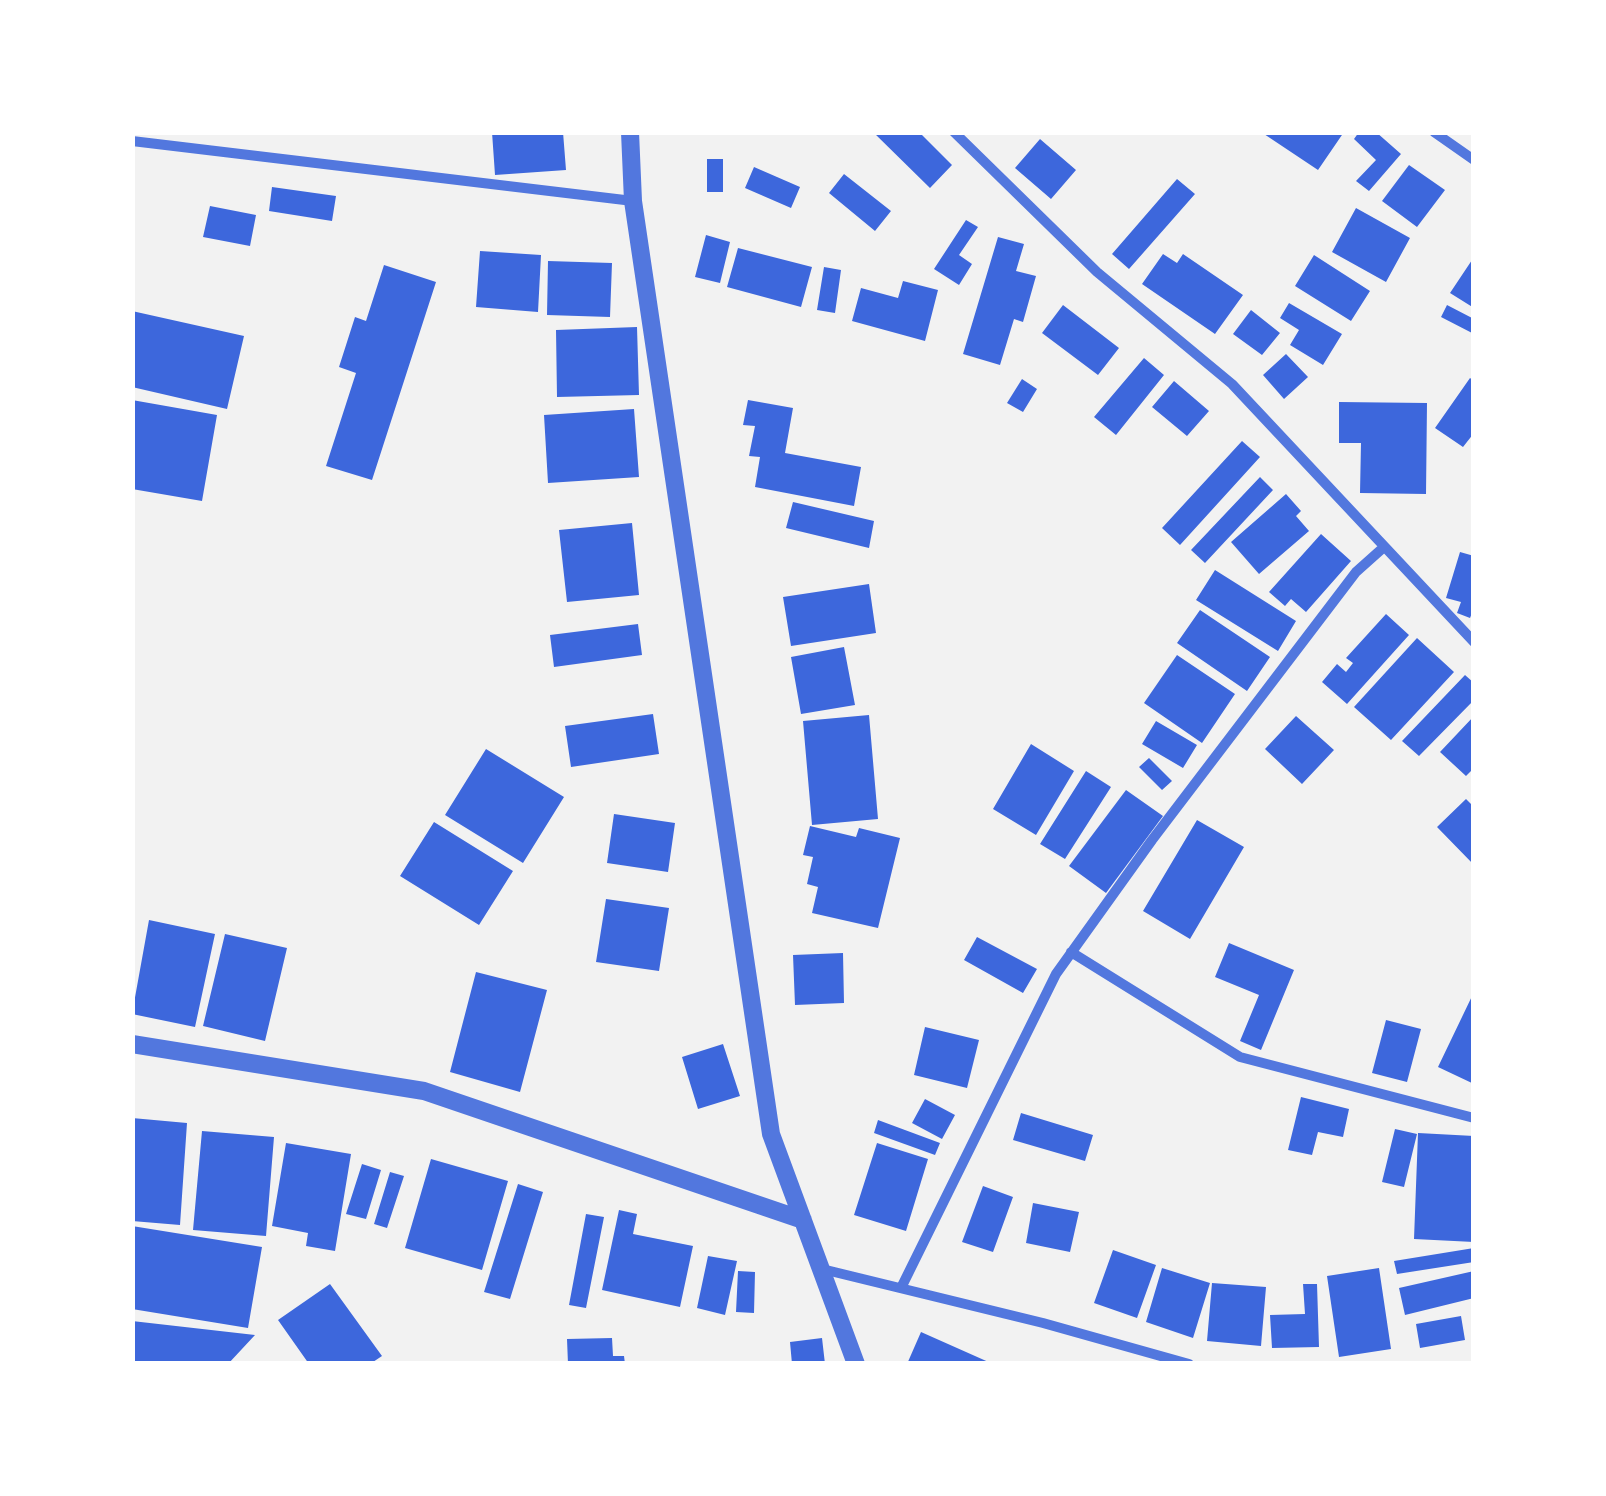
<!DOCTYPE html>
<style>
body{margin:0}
#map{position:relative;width:1606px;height:1496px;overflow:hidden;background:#f2f2f2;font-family:"IBM Plex Sans",sans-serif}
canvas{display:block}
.frame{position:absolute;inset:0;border:135px solid #fff;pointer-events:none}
</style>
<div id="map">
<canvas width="1606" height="1496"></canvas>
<div class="frame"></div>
</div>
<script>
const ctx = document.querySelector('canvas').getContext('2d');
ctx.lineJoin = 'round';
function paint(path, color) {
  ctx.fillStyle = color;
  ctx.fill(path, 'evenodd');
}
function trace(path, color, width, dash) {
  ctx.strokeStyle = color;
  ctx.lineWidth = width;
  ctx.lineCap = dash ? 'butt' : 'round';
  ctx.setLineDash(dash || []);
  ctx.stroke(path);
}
const building = new Path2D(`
 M 492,132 L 563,132 L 566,170 L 495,175 Z
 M 873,132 L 919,132 L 952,165 L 930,188 Z
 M 1261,132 L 1344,132 L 1318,170 Z
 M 1359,132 L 1376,132 L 1401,154 L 1369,191 L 1356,181 L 1376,160 L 1354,139 Z
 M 1040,139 L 1076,170 L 1051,199 L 1015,168 Z
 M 707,159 L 723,159 L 723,192 L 707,192 Z
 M 1409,165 L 1445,190 L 1417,227 L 1382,201 Z
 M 754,167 L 800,187 L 791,208 L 745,188 Z
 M 844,174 L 891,211 L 875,231 L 829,193 Z
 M 1177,179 L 1195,194 L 1129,269 L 1112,254 Z
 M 272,187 L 336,196 L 332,221 L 269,211 Z
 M 210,206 L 256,215 L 250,246 L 203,237 Z
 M 1356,208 L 1410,238 L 1386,282 L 1332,252 Z
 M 966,220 L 978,227 L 959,255 L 972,264 L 959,285 L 934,269 Z
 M 706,235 L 730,242 L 720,283 L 695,277 Z
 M 998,237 L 1024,244 L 1016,271 L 1036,276 L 1023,322 L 1014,319 L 1000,365 L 963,354 Z
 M 738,248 L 812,267 L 801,307 L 727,287 Z
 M 480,251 L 541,255 L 538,312 L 476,307 Z
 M 1163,254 L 1177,263 L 1183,254 L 1243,295 L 1215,334 L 1142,284 Z
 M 1314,255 L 1370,291 L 1351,321 L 1295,286 Z
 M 1474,257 L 1474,308 L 1450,293 Z
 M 548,261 L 612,263 L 610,317 L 547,315 Z
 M 384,265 L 436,282 L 372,480 L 326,466 L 356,373 L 339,367 L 355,317 L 366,321 Z
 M 824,267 L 841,270 L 835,313 L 817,310 Z
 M 903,281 L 938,290 L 925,341 L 852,321 L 861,288 L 898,298 Z
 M 1289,303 L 1342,334 L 1323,365 L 1290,345 L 1299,330 L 1280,318 Z
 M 1063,305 L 1119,348 L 1098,375 L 1042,333 Z
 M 1447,305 L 1474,319 L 1474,334 L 1441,317 Z
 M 1251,310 L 1280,333 L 1262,355 L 1233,334 Z
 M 132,311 L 244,336 L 227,409 L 132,387 Z
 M 637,327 L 639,395 L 557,397 L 556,330 Z
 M 1286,354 L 1308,377 L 1284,399 L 1263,375 Z
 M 1144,358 L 1164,375 L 1116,435 L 1094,417 Z
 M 1470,378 L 1474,381 L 1474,433 L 1463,447 L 1435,428 Z
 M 1022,379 L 1037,389 L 1023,412 L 1007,403 Z
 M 1174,381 L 1209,411 L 1187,436 L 1152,407 Z
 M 132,400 L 217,415 L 202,501 L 132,489 Z
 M 748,400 L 793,408 L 785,453 L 861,467 L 854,506 L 755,487 L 760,457 L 749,456 L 755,426 L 743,425 Z
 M 1339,402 L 1427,403 L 1426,494 L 1360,493 L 1361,443 L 1339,443 Z
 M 634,409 L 639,477 L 548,483 L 544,415 Z
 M 1242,441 L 1260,457 L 1180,545 L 1162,528 Z
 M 1260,477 L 1273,490 L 1205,563 L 1191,550 Z
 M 1286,494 L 1301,511 L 1296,516 L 1309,531 L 1259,574 L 1231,542 Z
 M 793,502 L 874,521 L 869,548 L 786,528 Z
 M 632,523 L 639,595 L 567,602 L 559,530 Z
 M 1321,534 L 1351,561 L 1306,612 L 1291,599 L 1285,606 L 1269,592 Z
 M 1460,552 L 1474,556 L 1474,608 L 1470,618 L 1457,613 L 1461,602 L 1446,598 Z
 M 1215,570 L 1296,621 L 1278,651 L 1196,600 Z
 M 869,584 L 876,633 L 791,646 L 783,597 Z
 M 1200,610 L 1270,657 L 1247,691 L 1177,643 Z
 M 1386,614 L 1409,635 L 1347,704 L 1322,682 L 1337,664 L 1346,672 L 1353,663 L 1346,658 Z
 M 638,624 L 642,655 L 554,667 L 550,635 Z
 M 1417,638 L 1454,672 L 1391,740 L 1354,707 Z
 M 844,647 L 855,705 L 801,714 L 791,657 Z
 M 1177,655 L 1235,694 L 1202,743 L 1144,703 Z
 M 1465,675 L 1474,683 L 1474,700 L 1419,756 L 1402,741 Z
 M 653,714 L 659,754 L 571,767 L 565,726 Z
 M 869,715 L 878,819 L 812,825 L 803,721 Z
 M 1296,716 L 1334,750 L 1302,784 L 1265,749 Z
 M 1474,716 L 1474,768 L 1466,776 L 1440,752 Z
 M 1156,721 L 1197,745 L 1183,768 L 1142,744 Z
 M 1031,744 L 1074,771 L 1036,835 L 993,809 Z
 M 486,749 L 564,797 L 523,863 L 445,815 Z
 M 1149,758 L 1172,781 L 1162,790 L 1139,767 Z
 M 1086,771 L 1111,787 L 1065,859 L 1040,844 Z
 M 1126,790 L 1163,816 L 1106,893 L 1069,866 Z
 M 1466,799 L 1474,807 L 1474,865 L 1437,827 Z
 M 614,814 L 675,823 L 668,872 L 607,863 Z
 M 1197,820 L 1244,847 L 1190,939 L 1143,911 Z
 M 434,822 L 513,871 L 479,925 L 400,876 Z
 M 810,826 L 856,837 L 859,828 L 900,838 L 878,928 L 812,913 L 818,887 L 807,884 L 813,857 L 803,855 Z
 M 606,899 L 669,908 L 659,971 L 596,962 Z
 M 149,920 L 215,934 L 195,1027 L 132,1014 Z
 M 225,934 L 287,948 L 265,1041 L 203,1026 Z
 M 977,937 L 1037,969 L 1023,993 L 964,960 Z
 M 1229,943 L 1294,970 L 1261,1050 L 1240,1041 L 1259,995 L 1215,977 Z
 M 843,953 L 844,1003 L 795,1005 L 793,955 Z
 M 476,972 L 547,990 L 520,1092 L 450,1072 Z
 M 1474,992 L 1474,1084 L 1438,1067 Z
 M 1386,1020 L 1421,1029 L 1407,1082 L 1372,1073 Z
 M 925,1027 L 979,1040 L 967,1088 L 914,1075 Z
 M 723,1044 L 740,1096 L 698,1109 L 682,1057 Z
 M 1301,1097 L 1349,1109 L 1343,1137 L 1318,1132 L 1312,1155 L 1288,1150 Z
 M 925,1099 L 955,1115 L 942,1139 L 912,1123 Z
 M 1021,1113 L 1093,1135 L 1085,1161 L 1013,1140 Z
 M 132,1118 L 187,1123 L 180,1225 L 132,1221 Z
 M 878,1120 L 940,1143 L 935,1155 L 874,1133 Z
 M 1395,1129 L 1417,1134 L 1404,1187 L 1382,1182 Z
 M 202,1131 L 274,1137 L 266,1236 L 193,1230 Z
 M 1418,1133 L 1474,1136 L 1474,1242 L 1414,1239 Z
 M 286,1143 L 351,1154 L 335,1251 L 306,1246 L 308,1233 L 272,1226 Z
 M 877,1143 L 928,1159 L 906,1231 L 854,1215 Z
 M 431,1159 L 508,1181 L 482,1270 L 405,1248 Z
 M 362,1164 L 381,1170 L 366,1219 L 346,1214 Z
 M 390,1172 L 404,1176 L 387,1228 L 374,1224 Z
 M 518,1184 L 543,1192 L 510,1299 L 484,1292 Z
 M 983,1186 L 1013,1197 L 993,1252 L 962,1242 Z
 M 1033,1203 L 1079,1212 L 1070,1252 L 1026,1243 Z
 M 619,1210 L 637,1214 L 633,1234 L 693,1246 L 680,1307 L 602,1290 Z
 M 586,1214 L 604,1217 L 586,1308 L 569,1305 Z
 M 132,1226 L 262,1247 L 248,1328 L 132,1309 Z
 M 1474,1248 L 1474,1262 L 1397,1274 L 1394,1261 Z
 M 1113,1250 L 1156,1265 L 1137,1318 L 1094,1303 Z
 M 708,1256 L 737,1261 L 725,1315 L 697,1308 Z
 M 1162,1268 L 1210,1283 L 1193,1338 L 1146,1322 Z
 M 1379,1268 L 1391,1349 L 1339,1357 L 1327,1276 Z
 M 738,1271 L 755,1272 L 754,1313 L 736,1312 Z
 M 1474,1271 L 1474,1298 L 1405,1315 L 1399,1288 Z
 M 1212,1283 L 1266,1287 L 1261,1346 L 1207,1341 Z
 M 330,1284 L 382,1356 L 370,1364 L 309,1364 L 278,1320 Z
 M 1303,1284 L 1317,1284 L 1319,1347 L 1272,1348 L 1270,1315 L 1305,1314 Z
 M 1461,1316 L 1465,1340 L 1420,1348 L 1416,1324 Z
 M 132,1321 L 255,1335 L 228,1364 L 132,1364 Z
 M 921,1332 L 993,1364 L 907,1364 Z
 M 612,1338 L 613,1356 L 624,1356 L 625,1364 L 568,1364 L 567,1339 Z
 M 822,1338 L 825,1364 L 792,1364 L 790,1342 Z`);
const minor = new Path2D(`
 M 954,132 L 1097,272 L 1232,384 L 1474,642
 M 1434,132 L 1474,160
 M 132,141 L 633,201
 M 1071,952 L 1240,1057 L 1474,1118
 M 822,1269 L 1043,1323 L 1189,1364
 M 901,1288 L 1056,974 L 1152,840 L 1356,572 L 1384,547`);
const tertiary = new Path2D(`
 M 630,132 L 633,201 L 771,1134 L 856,1364
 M 132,1044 L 424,1091 L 803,1220`);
paint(building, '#3d67dc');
trace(minor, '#5277de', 10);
trace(tertiary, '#5277de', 18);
</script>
